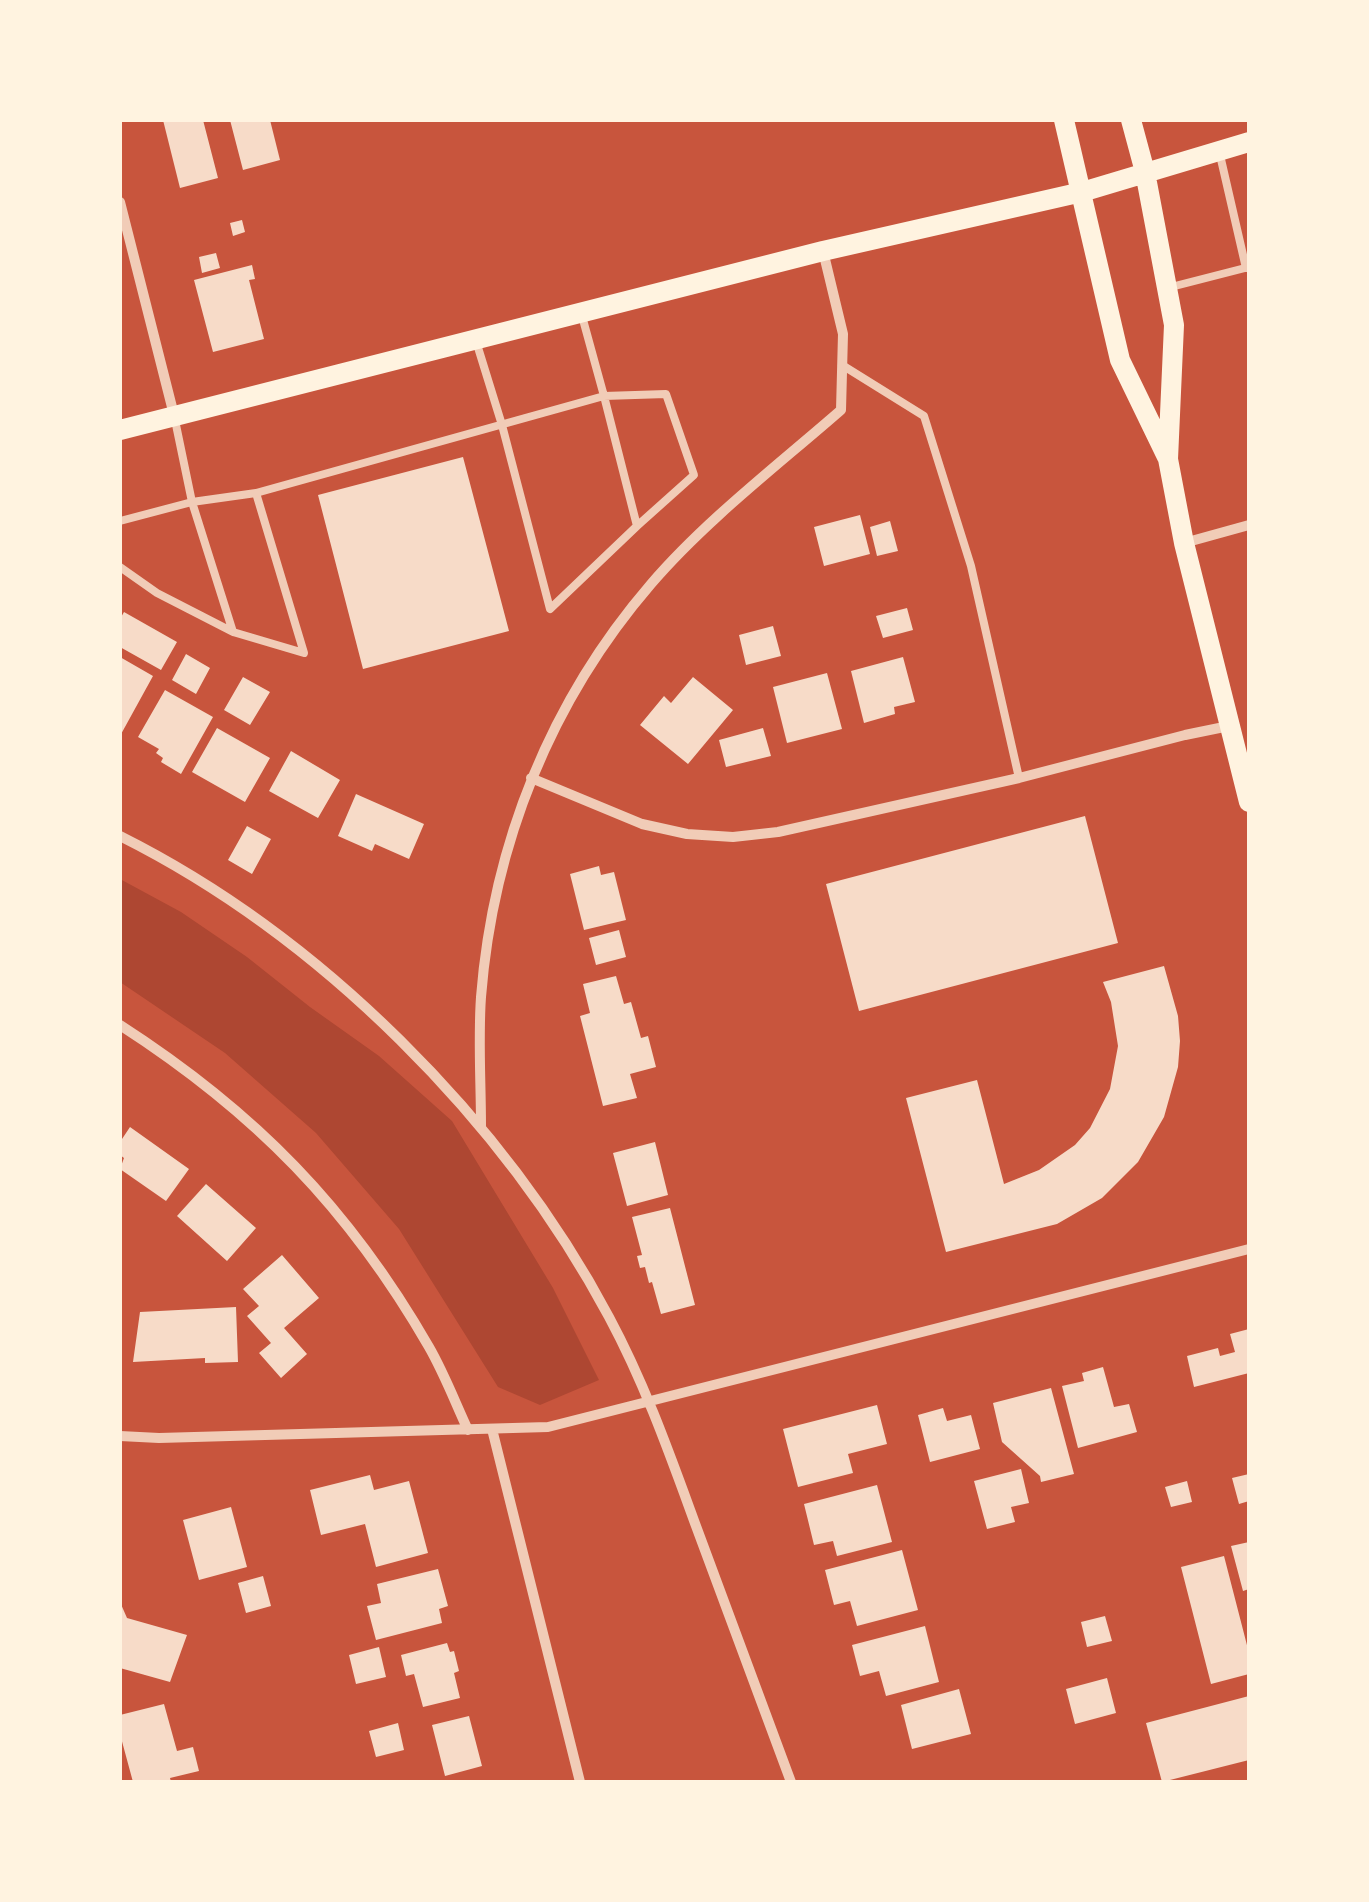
<!DOCTYPE html>
<style>
body{margin:0}
#map{position:relative;width:1369px;height:1902px;overflow:hidden;background:#c8553d;font-family:Barlow,sans-serif}
canvas{display:block}
.frame{position:absolute;inset:0;border:122px solid #fff3e0;pointer-events:none}
</style>
<div id="map">
<canvas width="1369" height="1902"></canvas>
<div class="frame"></div>
</div>
<script>
const ctx = document.querySelector('canvas').getContext('2d');
ctx.lineJoin = 'round';
function paint(path, color) {
  ctx.fillStyle = color;
  ctx.fill(path, 'evenodd');
}
function trace(path, color, width, dash) {
  ctx.strokeStyle = color;
  ctx.lineWidth = width;
  ctx.lineCap = dash ? 'butt' : 'round';
  ctx.setLineDash(dash || []);
  ctx.stroke(path);
}
const green = new Path2D(`
 M 120,879 L 181,912 L 247,957 L 310,1007 L 379,1056 L 452,1121 L 553,1288 L 599,1380 L 540,1405 L 498,1387 L 399,1229 L 316,1133 L 225,1053 L 120,982 Z`);
const building = new Path2D(`
 M 163,120 L 203,120 L 218,178 L 180,188 Z
 M 230,120 L 270,120 L 280,160 L 243,170 Z
 M 242,220 L 245,232 L 233,236 L 230,223 Z
 M 216,253 L 220,268 L 202,273 L 199,257 Z
 M 252,265 L 255,279 L 249,280 L 264,339 L 213,352 L 194,280 Z
 M 463,457 L 509,631 L 363,669 L 318,495 Z
 M 860,515 L 870,554 L 824,566 L 814,527 Z
 M 890,521 L 898,551 L 877,556 L 870,527 Z
 M 907,608 L 913,630 L 883,638 L 876,616 Z
 M 124,612 L 177,642 L 161,670 L 120,647 L 120,619 Z
 M 773,626 L 781,656 L 746,665 L 739,635 Z
 M 186,654 L 210,668 L 196,694 L 172,680 Z
 M 120,657 L 153,676 L 120,736 Z
 M 903,657 L 915,702 L 894,707 L 895,714 L 864,723 L 851,671 Z
 M 827,673 L 842,729 L 787,743 L 773,687 Z
 M 243,677 L 270,692 L 250,725 L 224,710 Z
 M 693,677 L 733,710 L 688,764 L 640,725 L 664,696 L 671,703 Z
 M 165,690 L 213,717 L 181,774 L 161,762 L 163,758 L 156,753 L 159,749 L 138,737 Z
 M 217,728 L 270,758 L 245,802 L 192,772 Z
 M 763,728 L 771,756 L 726,767 L 719,740 Z
 M 291,751 L 340,780 L 318,818 L 269,791 Z
 M 356,794 L 424,824 L 409,859 L 375,844 L 372,851 L 338,836 Z
 M 1085,816 L 1118,943 L 859,1011 L 826,884 Z
 M 247,826 L 271,839 L 252,874 L 228,860 Z
 M 599,866 L 601,875 L 614,872 L 626,920 L 584,930 L 570,874 Z
 M 619,930 L 626,957 L 596,965 L 589,938 Z
 M 1164,966 L 1178,1016 L 1180,1041 L 1178,1067 L 1164,1117 L 1138,1162 L 1102,1198 L 1057,1224 L 946,1252 L 906,1098 L 977,1080 L 1004,1184 L 1039,1170 L 1075,1145 L 1090,1128 L 1110,1089 L 1118,1046 L 1111,1002 L 1103,982 Z
 M 616,976 L 624,1004 L 631,1002 L 641,1038 L 648,1036 L 656,1067 L 630,1074 L 637,1098 L 603,1106 L 580,1016 L 590,1013 L 583,984 Z
 M 130,1127 L 189,1169 L 166,1201 L 120,1169 L 124,1158 L 120,1155 L 120,1142 Z
 M 655,1142 L 668,1195 L 627,1206 L 613,1153 Z
 M 206,1184 L 256,1228 L 227,1261 L 177,1216 Z
 M 670,1208 L 695,1305 L 661,1314 L 652,1282 L 649,1283 L 645,1267 L 640,1268 L 637,1256 L 642,1255 L 632,1217 Z
 M 282,1255 L 319,1298 L 284,1328 L 307,1354 L 281,1378 L 259,1353 L 271,1343 L 247,1316 L 259,1306 L 243,1289 Z
 M 236,1307 L 238,1362 L 205,1363 L 205,1358 L 133,1362 L 140,1312 Z
 M 1249,1329 L 1249,1373 L 1194,1387 L 1187,1356 L 1218,1348 L 1220,1356 L 1235,1352 L 1230,1334 Z
 M 1103,1367 L 1114,1407 L 1129,1404 L 1137,1432 L 1078,1448 L 1062,1386 L 1084,1381 L 1082,1373 Z
 M 1051,1388 L 1074,1474 L 1041,1482 L 1040,1476 L 1002,1442 L 993,1403 Z
 M 877,1405 L 887,1444 L 848,1454 L 853,1473 L 798,1487 L 783,1429 Z
 M 943,1408 L 947,1421 L 971,1415 L 980,1449 L 930,1462 L 918,1415 Z
 M 1021,1469 L 1029,1503 L 1011,1507 L 1015,1522 L 987,1529 L 974,1481 Z
 M 1249,1474 L 1249,1501 L 1239,1504 L 1232,1478 Z
 M 370,1475 L 374,1490 L 409,1481 L 428,1553 L 376,1567 L 365,1524 L 321,1535 L 310,1490 Z
 M 1187,1481 L 1192,1502 L 1171,1507 L 1165,1487 Z
 M 877,1485 L 892,1542 L 837,1556 L 833,1541 L 814,1545 L 804,1504 Z
 M 231,1507 L 247,1567 L 199,1580 L 183,1520 Z
 M 1249,1542 L 1249,1589 L 1243,1591 L 1231,1546 Z
 M 902,1550 L 918,1610 L 857,1626 L 850,1601 L 834,1605 L 825,1570 Z
 M 1224,1556 L 1249,1653 L 1249,1674 L 1211,1684 L 1181,1567 Z
 M 438,1569 L 448,1606 L 439,1609 L 442,1623 L 376,1640 L 367,1606 L 381,1603 L 377,1584 Z
 M 263,1576 L 271,1606 L 246,1613 L 238,1583 Z
 M 120,1602 L 127,1618 L 187,1635 L 170,1682 L 120,1668 L 122,1658 L 120,1658 Z
 M 1105,1616 L 1112,1641 L 1087,1647 L 1081,1622 Z
 M 925,1626 L 939,1682 L 886,1696 L 879,1671 L 860,1676 L 852,1645 Z
 M 447,1643 L 450,1652 L 454,1651 L 459,1671 L 454,1673 L 460,1698 L 423,1707 L 414,1674 L 406,1676 L 401,1655 Z
 M 379,1647 L 386,1677 L 356,1684 L 349,1655 Z
 M 1107,1678 L 1116,1713 L 1075,1724 L 1066,1689 Z
 M 959,1689 L 971,1734 L 912,1749 L 901,1705 Z
 M 1249,1696 L 1249,1760 L 1162,1782 L 1146,1723 Z
 M 164,1704 L 177,1751 L 193,1747 L 199,1771 L 170,1778 L 171,1782 L 133,1782 L 120,1734 L 120,1715 Z
 M 469,1716 L 482,1766 L 445,1776 L 432,1725 Z
 M 398,1723 L 404,1750 L 376,1757 L 369,1731 Z`);
const service = new Path2D(`
 M 1220,155 L 1246,268
 M 1171,287 L 1249,267
 M 582,316 L 604,396 L 666,394 L 694,475 L 637,526
 M 842,365 L 924,416 L 971,566 L 1019,778
 M 175,420 L 192,502 L 233,632 L 304,653 L 256,493 L 604,396 L 637,526 L 550,609 L 502,425 L 476,341
 M 120,521 L 192,502 L 256,493
 M 120,567 L 157,593 L 233,632`);
const minor = new Path2D(`
 M 120,202 L 174,415
 M 1184,543 L 1249,525
 M 531,778 L 642,824 L 687,834 L 733,837 L 778,832 L 1019,778 L 1185,735 L 1229,726
 M 120,836 C 320,936 504,1120 609,1317 C 645,1384 670,1455 696,1526 C 728,1612 760,1697 791,1782
 M 120,1025 C 255,1112 349,1208 429,1347 C 444,1373 455,1402 468,1430
 M 481,1126 C 481,1083 478,1039 481,997 C 493,844 551,700 651,584 C 705,521 778,465 841,410 L 843,334 L 823,251
 M 492,1429 L 580,1782
 M 120,1436 L 159,1438 L 548,1427 L 1249,1249`);
const secondary = new Path2D(`
 M 1064,120 L 1120,360 L 1167,457
 M 1131,120 L 1145,172 L 1174,325 L 1168,459 L 1184,543 L 1249,802
 M 120,430 L 823,251 L 1082,192 L 1249,142`);
paint(green, '#ae4732');
paint(building, '#f7dbc8');
trace(service, '#f1ccb7', 8);
trace(minor, '#f1ccb7', 10);
trace(secondary, '#fff3e0', 20);
</script>
